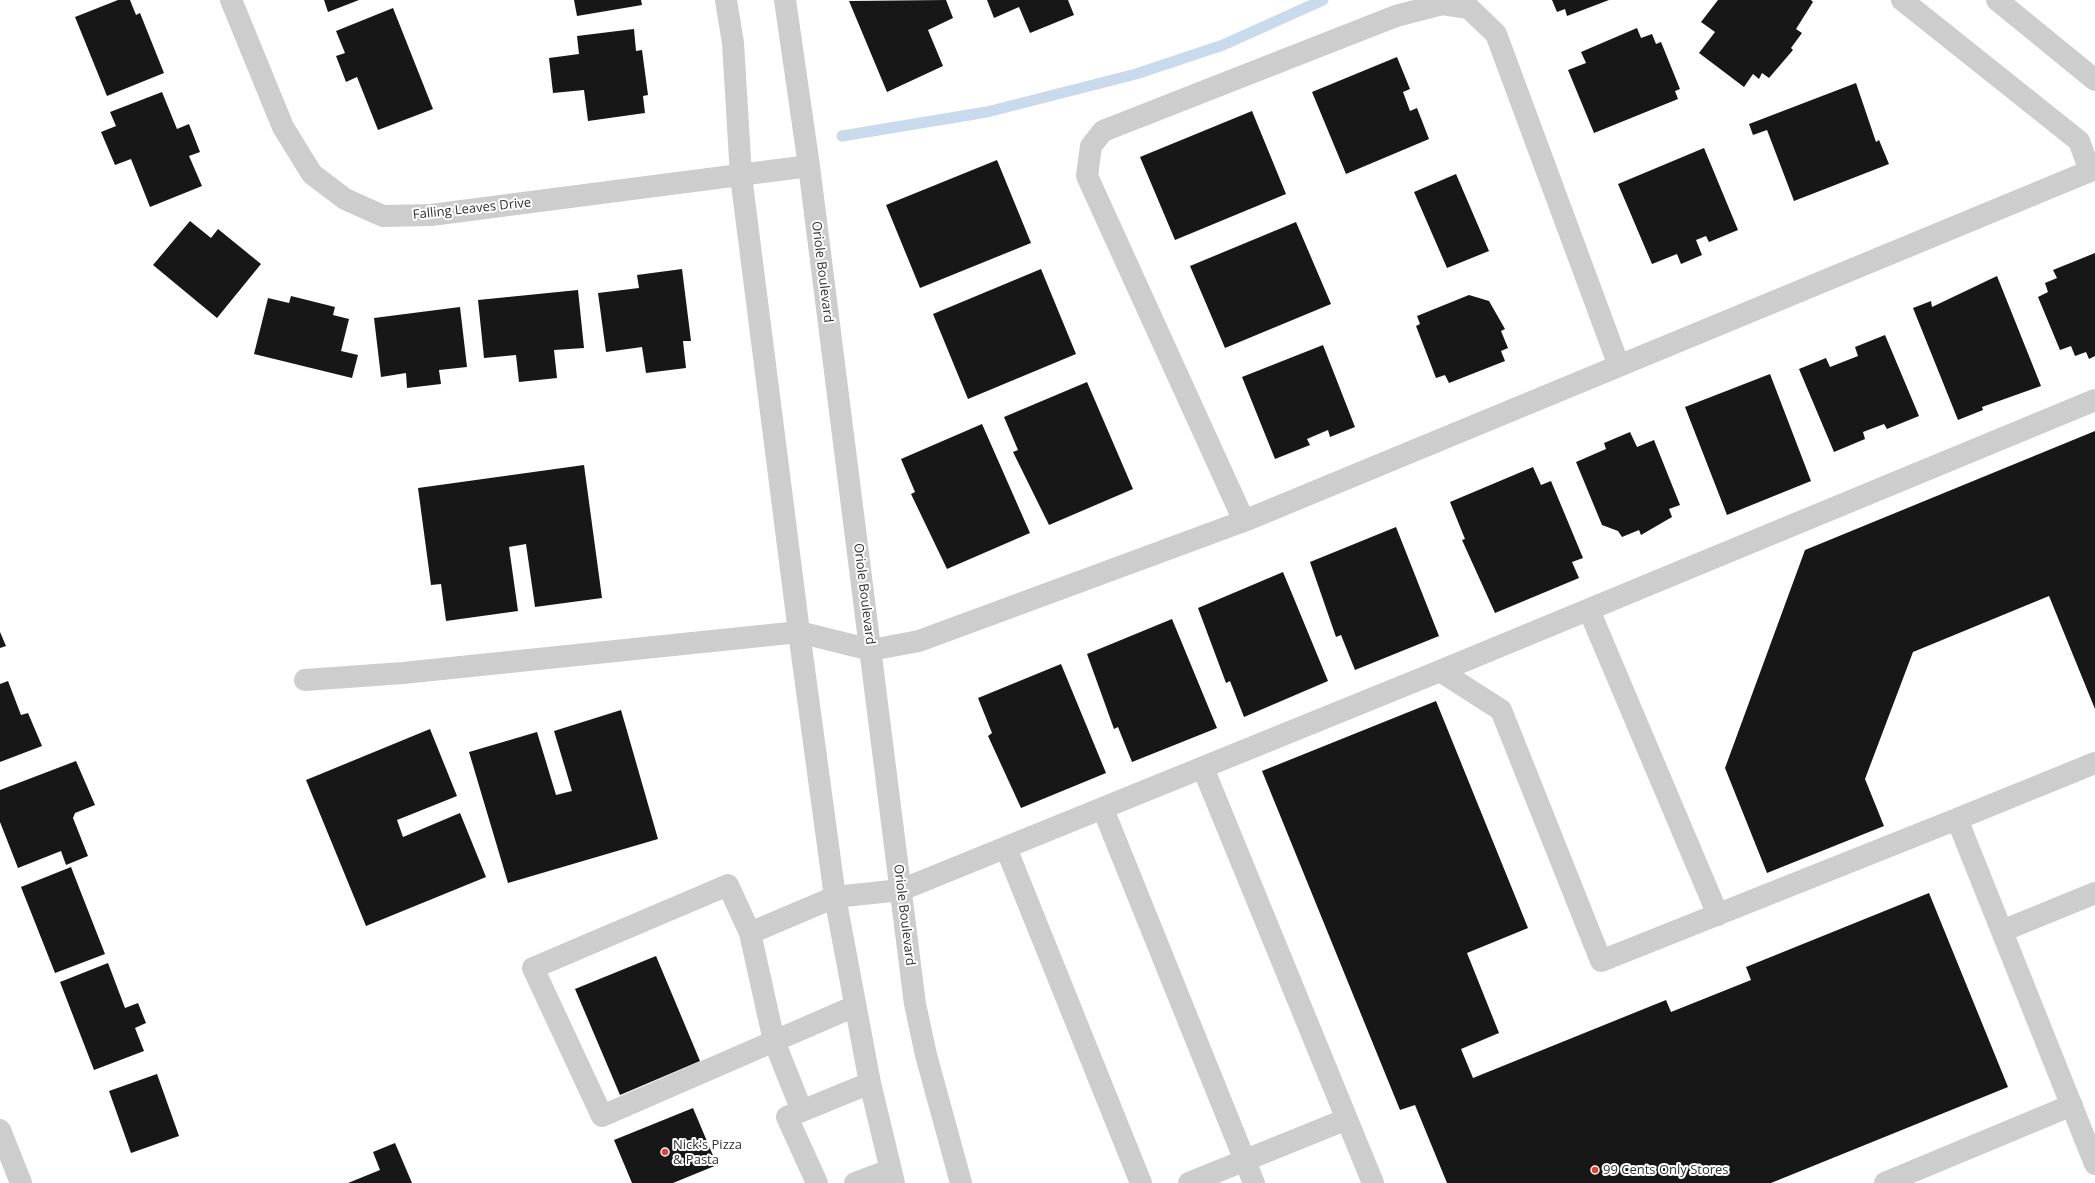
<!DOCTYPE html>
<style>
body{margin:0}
canvas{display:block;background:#fff}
</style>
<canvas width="2095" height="1183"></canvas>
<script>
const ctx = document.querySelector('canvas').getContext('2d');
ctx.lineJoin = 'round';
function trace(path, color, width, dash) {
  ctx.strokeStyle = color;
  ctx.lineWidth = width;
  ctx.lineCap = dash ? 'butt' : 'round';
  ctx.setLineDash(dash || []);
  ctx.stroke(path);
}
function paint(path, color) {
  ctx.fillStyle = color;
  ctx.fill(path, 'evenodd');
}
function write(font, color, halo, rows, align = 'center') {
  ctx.font = font + ' "Open Sans",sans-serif';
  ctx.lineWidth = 4;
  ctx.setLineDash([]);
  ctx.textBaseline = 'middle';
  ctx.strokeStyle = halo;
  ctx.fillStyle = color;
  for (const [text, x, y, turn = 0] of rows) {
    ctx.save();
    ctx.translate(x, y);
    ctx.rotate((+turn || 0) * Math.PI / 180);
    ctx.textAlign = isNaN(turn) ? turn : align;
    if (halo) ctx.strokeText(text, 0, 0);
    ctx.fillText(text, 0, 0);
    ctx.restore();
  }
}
const stream = new Path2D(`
 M 842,136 L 987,112 L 1136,74 L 1223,45 L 1323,0`);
const building = new Path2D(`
 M 118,0 L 130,0 L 136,15 L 140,13 L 164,73 L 107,96 L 75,17 Z
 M 324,0 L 359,0 L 328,12 Z
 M 574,0 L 641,0 L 642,5 L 577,16 Z
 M 946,0 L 953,18 L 928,30 L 943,66 L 887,92 L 849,1 Z
 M 987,0 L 1068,0 L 1074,15 L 1030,33 L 1019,7 L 994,18 Z
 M 1552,0 L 1609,0 L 1567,16 L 1565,9 L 1557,12 Z
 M 1718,0 L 1811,0 L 1813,2 L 1796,29 L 1802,33 L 1791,48 L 1793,50 L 1769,78 L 1762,73 L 1759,79 L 1753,74 L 1744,87 L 1699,53 L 1715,32 L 1701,22 Z
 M 393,8 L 433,109 L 378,130 L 357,77 L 346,82 L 336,56 L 345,53 L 336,31 Z
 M 1637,28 L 1641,38 L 1652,34 L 1656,44 L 1661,42 L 1680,89 L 1675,91 L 1678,99 L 1594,133 L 1568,70 L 1586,63 L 1581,52 Z
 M 634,29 L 636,51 L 642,50 L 648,95 L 643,96 L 645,113 L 588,121 L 584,90 L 553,93 L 549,58 L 579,54 L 577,36 Z
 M 1397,57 L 1410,89 L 1403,92 L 1410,111 L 1417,108 L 1429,139 L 1346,174 L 1312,92 Z
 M 1856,83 L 1876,142 L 1879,140 L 1889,164 L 1794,201 L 1767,130 L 1753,135 L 1749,124 Z
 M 162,92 L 177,129 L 189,124 L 200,152 L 189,156 L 202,186 L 150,207 L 131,159 L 115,165 L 101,132 L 116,126 L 110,112 Z
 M 1252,111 L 1286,194 L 1175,240 L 1140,157 Z
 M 1704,148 L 1738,230 L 1709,242 L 1706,236 L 1696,240 L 1702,255 L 1681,264 L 1677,254 L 1652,264 L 1618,184 Z
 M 997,160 L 1031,243 L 920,288 L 886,205 Z
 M 1456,174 L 1489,251 L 1447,268 L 1414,192 Z
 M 190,221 L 211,238 L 218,229 L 261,264 L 217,318 L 153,265 Z
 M 1296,222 L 1331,304 L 1225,348 L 1190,266 Z
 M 2095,253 L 2095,356 L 2089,359 L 2086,352 L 2075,356 L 2071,346 L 2060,350 L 2038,297 L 2048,292 L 2045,283 L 2057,278 L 2053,270 Z
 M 682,269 L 691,341 L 683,341 L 686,368 L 646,373 L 642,347 L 606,352 L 598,293 L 639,288 L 637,275 Z
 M 1041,269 L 1076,354 L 968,399 L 933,314 Z
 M 1997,276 L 2041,386 L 1982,407 L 1983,410 L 1958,420 L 1913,308 L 1931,301 L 1932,307 Z
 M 578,290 L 584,348 L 554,350 L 557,378 L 519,382 L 516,355 L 484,358 L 478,300 Z
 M 1469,295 L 1489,301 L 1505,329 L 1501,331 L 1508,348 L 1501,351 L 1505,361 L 1449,383 L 1445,375 L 1436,378 L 1416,326 L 1420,324 L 1417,316 Z
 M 291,296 L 335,307 L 333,315 L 349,319 L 341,351 L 358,355 L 352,378 L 254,354 L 268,298 L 289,303 Z
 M 460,307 L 467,367 L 439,370 L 441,384 L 407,388 L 406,373 L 381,377 L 374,318 Z
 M 1885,335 L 1919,416 L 1887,429 L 1884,424 L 1863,432 L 1865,439 L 1834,452 L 1799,369 L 1826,358 L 1830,367 L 1858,356 L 1855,347 Z
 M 1323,345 L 1355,427 L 1330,437 L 1328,430 L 1307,439 L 1310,445 L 1275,459 L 1242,377 Z
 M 1770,374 L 1811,481 L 1727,515 L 1685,407 Z
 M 1087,382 L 1133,489 L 1049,525 L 1013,452 L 1018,450 L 1004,417 Z
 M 982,424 L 1030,533 L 947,569 L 911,494 L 915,492 L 901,459 Z
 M 2095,431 L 2095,709 L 2049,596 L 1913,652 L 1865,779 L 1884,826 L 1767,873 L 1725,768 L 1805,550 Z
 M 1630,432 L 1637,447 L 1654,440 L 1680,505 L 1669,509 L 1672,517 L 1641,535 L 1639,530 L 1622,537 L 1618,531 L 1602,525 L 1576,462 L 1606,449 L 1604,443 Z
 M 584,465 L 602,598 L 535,607 L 526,544 L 509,547 L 518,611 L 446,621 L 441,584 L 431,585 L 418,488 Z
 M 1533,467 L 1541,485 L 1551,481 L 1583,558 L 1572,562 L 1579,578 L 1495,613 L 1462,540 L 1465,539 L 1450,502 Z
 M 1396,527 L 1439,636 L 1355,670 L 1341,635 L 1336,637 L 1310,562 Z
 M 1283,572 L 1328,681 L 1244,717 L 1230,681 L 1226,683 L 1198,608 Z
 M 1172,619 L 1217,728 L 1132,762 L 1118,727 L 1114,729 L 1087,654 Z
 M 0,632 L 6,646 L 0,648 Z
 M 1061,664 L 1106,773 L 1021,808 L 988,736 L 992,733 L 978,698 Z
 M 8,681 L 21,715 L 28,713 L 42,746 L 0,762 L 0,684 Z
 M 1436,701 L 1528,928 L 1467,953 L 1499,1033 L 1461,1049 L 1473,1078 L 1666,1000 L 1671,1012 L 1751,980 L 1746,967 L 1929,893 L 2008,1087 L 1771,1183 L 1447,1183 L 1415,1105 L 1400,1110 L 1262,771 Z
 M 621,710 L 658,839 L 508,883 L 469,752 L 537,732 L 556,795 L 572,791 L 554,731 Z
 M 430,729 L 457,796 L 397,820 L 403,837 L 460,813 L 486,877 L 366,926 L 306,780 Z
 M 76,761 L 95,805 L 75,813 L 73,818 L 88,856 L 66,865 L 61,851 L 18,868 L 0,822 L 0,790 Z
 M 71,867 L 105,954 L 55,973 L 21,887 Z
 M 656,956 L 700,1061 L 620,1095 L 575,989 Z
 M 108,963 L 125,1008 L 138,1003 L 146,1023 L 135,1028 L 144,1051 L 94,1070 L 60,982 Z
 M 157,1074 L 179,1136 L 131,1153 L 109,1091 Z
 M 693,1108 L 717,1165 L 673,1183 L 632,1183 L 614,1140 Z
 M 395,1143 L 412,1183 L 348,1183 L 380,1170 L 373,1152 Z`);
const minor = new Path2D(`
 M 231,0 L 283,127 L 312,174 L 345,199 L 383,216 L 431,215 L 809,166
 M 726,0 L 733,43 L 741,176 L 799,632 L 835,897 L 870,1083 L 894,1183
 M 785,0 L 809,166 L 915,1004 L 926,1055 L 961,1183
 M 1997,0 L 2095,80
 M 1244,521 L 2090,171 L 2079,141 L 1902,0
 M 1589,610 L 1718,915
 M 1440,671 L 2095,400
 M 305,680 L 403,673 L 799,632 L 871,650 L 919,641 L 1244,521 L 1087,176 L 1091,146 L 1103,131 L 1396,16 L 1442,4 L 1469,8 L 1496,34 L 1619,366
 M 1203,768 L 1373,1183
 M 1103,809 L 1254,1183
 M 1957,819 L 2095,763
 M 1006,848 L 1141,1183
 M 2002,931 L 2095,893
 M 750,933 L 774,1041 L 802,1111
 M 855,1006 L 602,1116 L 533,968 L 728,885 L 750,933 L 835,897 L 901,890 L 1440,671 L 1501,710 L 1601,961 L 1957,819 L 2095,1164
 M 0,1130 L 21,1183
 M 817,1183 L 787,1117 L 870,1083
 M 855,1183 L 890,1170
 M 1189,1183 L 1347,1119
 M 1885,1183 L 2072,1105`);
const markers = [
 [665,1152,4,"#eb3e2e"],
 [1595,1170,4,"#eb3e2e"]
];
const streetNames = [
 ["Falling Leaves Drive",472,209,-6],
 ["Oriole Boulevard",822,272,83],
 ["Oriole Boulevard",864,594,83],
 ["Oriole Boulevard",904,915,83]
];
const poiNames = [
 ["Nick's Pizza",673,1145],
 ["& Pasta",673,1160],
 ["99 Cents Only Stores",1603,1170]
];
trace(stream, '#c9daed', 11);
paint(building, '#171717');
trace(minor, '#cdcdcd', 22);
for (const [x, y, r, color] of markers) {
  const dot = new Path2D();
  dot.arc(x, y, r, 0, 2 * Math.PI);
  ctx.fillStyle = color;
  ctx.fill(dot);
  trace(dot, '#fff', 1.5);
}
write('13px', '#303030', '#fff', streetNames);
write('13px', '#303030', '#fff', poiNames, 'left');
</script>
